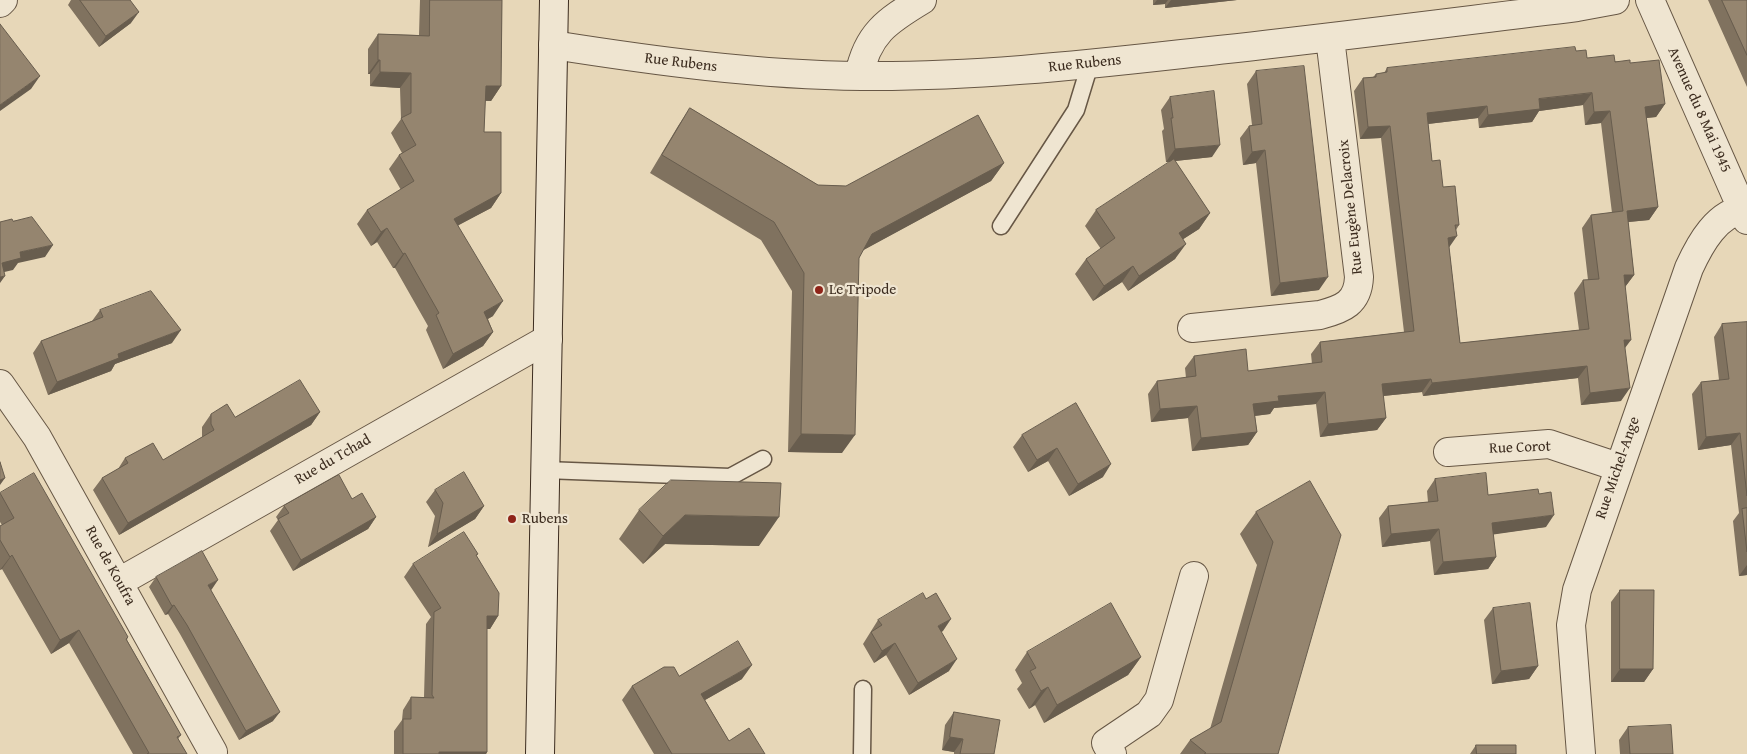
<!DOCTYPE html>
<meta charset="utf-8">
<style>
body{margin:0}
canvas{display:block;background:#e7d7b8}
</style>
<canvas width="1747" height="754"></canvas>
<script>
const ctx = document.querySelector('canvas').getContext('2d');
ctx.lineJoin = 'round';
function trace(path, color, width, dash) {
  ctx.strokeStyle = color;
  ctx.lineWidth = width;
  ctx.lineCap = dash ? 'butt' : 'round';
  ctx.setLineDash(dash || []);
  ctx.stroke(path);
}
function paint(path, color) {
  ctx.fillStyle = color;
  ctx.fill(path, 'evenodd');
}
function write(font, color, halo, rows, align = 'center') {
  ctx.font = font + ' "Gentium Book Plus",serif';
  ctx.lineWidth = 4.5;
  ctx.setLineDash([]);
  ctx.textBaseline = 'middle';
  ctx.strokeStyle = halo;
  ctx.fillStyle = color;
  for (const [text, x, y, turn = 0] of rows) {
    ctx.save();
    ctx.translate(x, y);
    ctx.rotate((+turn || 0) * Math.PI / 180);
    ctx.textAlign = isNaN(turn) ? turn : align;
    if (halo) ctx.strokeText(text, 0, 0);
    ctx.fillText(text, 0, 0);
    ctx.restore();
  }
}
const service = new Path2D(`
 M 1001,226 L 1076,110 L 1090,64
 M 545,470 L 730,477 L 763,459
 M 862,754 L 863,689`);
const minor = new Path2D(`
 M 1650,0 L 1747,220
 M 553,45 C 655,61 758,75 862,76 C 969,77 1075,66 1182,54 C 1314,40 1445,23 1577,7 L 1615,0
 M 859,76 C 867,34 887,21 922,0
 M 1192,328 L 1320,315 C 1343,309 1358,303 1359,277 L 1330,38
 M 0,384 L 37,437 L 213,752
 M 1448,452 L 1549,444 L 1618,467
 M 119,582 L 548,339
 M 1112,754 L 1106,743 L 1149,714 L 1159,700 L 1194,576
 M 1581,754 L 1571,625 L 1577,590 L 1689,268 C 1700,244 1717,212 1747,209`);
const tertiary = new Path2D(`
 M 0,3 L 3,0`);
const secondary = new Path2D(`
 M 540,754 L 554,0`);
const wall = new Path2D(`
 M 71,0 L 130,0 L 131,23 L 99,47 L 68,5 Z
 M 420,0 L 502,0 L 501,86 L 491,101 L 485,101 L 484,132 L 501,193 L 491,208 L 458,225 L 493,316 L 488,319 L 493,332 L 483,346 L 443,369 L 426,330 L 428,326 L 395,268 L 393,268 L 377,242 L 371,246 L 357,224 L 367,210 L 401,190 L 389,169 L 399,155 L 402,153 L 391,133 L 401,119 L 400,88 L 370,86 L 370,74 L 368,74 L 368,49 L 378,34 L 419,35 Z
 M 1153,0 L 1237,0 L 1165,8 L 1165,4 L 1153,5 Z
 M 1708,0 L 1747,0 L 1747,87 Z
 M 1576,51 L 1587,58 L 1630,63 L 1665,104 L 1656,117 L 1646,118 L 1658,207 L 1649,220 L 1628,222 L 1634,275 L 1625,287 L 1625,348 L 1621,401 L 1581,405 L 1578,378 L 1423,396 L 1422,392 L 1383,396 L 1386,418 L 1377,430 L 1320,437 L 1316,404 L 1274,408 L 1270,414 L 1255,416 L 1257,432 L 1248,445 L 1192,451 L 1188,418 L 1151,422 L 1148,394 L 1157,381 L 1186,378 L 1185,368 L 1194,356 L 1248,371 L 1312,364 L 1311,354 L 1320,342 L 1404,332 L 1381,138 L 1360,139 L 1354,91 L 1363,78 L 1373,77 L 1376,74 L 1384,73 L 1387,68 ZM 1583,105 L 1585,125 L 1601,123 L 1612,213 L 1591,215 L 1582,228 L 1588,280 L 1583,280 L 1574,293 L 1579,330 L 1460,343 L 1449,247 L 1456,230 L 1459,225 L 1443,187 L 1432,161 L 1428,124 L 1478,118 L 1479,128 L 1532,122 L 1539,111 Z
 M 1256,71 L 1319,290 L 1271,296 L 1256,163 L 1243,165 L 1240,138 L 1249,126 L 1252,125 L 1247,84 Z
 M 1170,97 L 1212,157 L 1175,161 L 1210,213 L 1199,229 L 1183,239 L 1175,259 L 1128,291 L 1122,282 L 1093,301 L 1075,274 L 1086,259 L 1101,249 L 1085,226 L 1096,210 L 1170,162 L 1166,162 L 1162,131 L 1164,129 L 1161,110 Z
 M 690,108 L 818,185 L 846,186 L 1004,163 L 991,181 L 863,250 L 859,258 L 842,453 L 788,452 L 792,291 L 761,240 L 650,173 L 678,126 Z
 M 100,310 L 172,343 L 115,364 L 111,371 L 48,395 L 33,353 L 41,341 L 92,321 Z
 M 1747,322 L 1747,575 L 1739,576 L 1733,521 L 1739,513 L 1731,445 L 1698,450 L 1692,394 L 1701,382 L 1719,380 L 1714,337 L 1722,324 Z
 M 1076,403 L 1103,477 L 1069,496 L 1048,461 L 1028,472 L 1013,447 L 1022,435 Z
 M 320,412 L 311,425 L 119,535 L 93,490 L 102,478 L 118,469 L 125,458 L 163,460 L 202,437 L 202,427 L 211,414 L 235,417 Z
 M 1435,479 L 1488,495 L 1546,527 L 1493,534 L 1496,557 L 1488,569 L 1434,575 L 1430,541 L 1382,547 L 1379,518 L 1388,506 L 1428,502 L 1427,491 Z
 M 1310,481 L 1278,754 L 1180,754 L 1190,740 L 1210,729 L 1257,565 L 1240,534 L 1256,512 Z
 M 435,490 L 484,506 L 475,519 L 428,547 L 435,516 L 426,502 Z
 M 0,493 L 128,637 L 127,640 L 181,735 L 178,739 L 187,754 L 133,754 L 69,643 L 51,654 L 2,569 L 0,570 L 0,526 L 2,525 L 0,522 Z
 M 352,499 L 376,517 L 368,529 L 293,571 L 270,531 L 278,520 L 276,517 L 284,506 Z
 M 639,510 L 759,546 L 665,544 L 643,564 L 619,539 Z
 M 478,554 L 476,556 L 498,616 L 490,629 L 487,629 L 487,752 L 486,754 L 394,754 L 394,731 L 402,720 L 403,710 L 411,697 L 424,697 L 426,624 L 431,617 L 404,577 L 413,564 Z
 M 156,577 L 212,589 L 211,590 L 273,721 L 239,740 L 180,634 L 168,614 L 165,615 L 149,587 Z
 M 1620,590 L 1653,669 L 1644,682 L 1611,682 L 1611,602 Z
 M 1493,608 L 1538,666 L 1529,679 L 1492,684 L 1484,620 Z
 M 878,620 L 943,631 L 941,632 L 949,671 L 909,695 L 886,655 L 874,663 L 863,644 Z
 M 1027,652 L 1141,657 L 1128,675 L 1044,723 L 1035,705 L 1029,709 L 1017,689 L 1022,683 L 1015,670 Z
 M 679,676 L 742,679 L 705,700 L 729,741 L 765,754 L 654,754 L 622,700 L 632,686 Z
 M 954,712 L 994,754 L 954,754 L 954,752 L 942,750 L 945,725 Z
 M 1628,727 L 1673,754 L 1620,754 L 1619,740 Z
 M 1476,745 L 1516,754 L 1470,754 Z`);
const shadedWall = new Path2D(`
 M 1157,0 L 1168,0 L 1165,4 L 1153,5 Z
 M 1171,0 L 1237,0 L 1165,8 Z
 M 139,12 L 131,23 L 99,47 L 106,36 Z
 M 378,60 L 380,60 L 370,74 L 368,74 Z
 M 380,72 L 411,73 L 400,88 L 370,86 Z
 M 40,76 L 31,89 L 0,111 L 0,105 Z
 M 486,86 L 501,86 L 491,101 L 475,100 Z
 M 1592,93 L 1583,105 L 1539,111 L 1532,122 L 1479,128 L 1488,115 L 1539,99 Z
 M 1665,104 L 1656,117 L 1636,119 L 1645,107 Z
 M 1487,106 L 1478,118 L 1419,125 L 1427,113 Z
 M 1610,111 L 1601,123 L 1585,125 L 1594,112 Z
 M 1390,126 L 1381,138 L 1360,139 L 1368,127 Z
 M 1220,145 L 1212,157 L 1166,162 L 1175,149 Z
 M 1265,150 L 1256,163 L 1243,165 L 1252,152 Z
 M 1004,163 L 991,181 L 860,252 L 872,234 Z
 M 501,193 L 491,208 L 444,233 L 454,219 Z
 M 1658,207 L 1649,220 L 1618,223 L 1627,211 Z
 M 1210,213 L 1199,229 L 1168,249 L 1179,233 Z
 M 387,228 L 377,242 L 371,246 L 381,232 Z
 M 1457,236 L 1448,249 L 1448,238 Z
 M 1186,244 L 1175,259 L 1128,291 L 1139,276 Z
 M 53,245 L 45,257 L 18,263 L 13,270 L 0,273 L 2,263 L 20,252 Z
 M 405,253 L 395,268 L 393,268 L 403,254 Z
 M 1133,266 L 1122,282 L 1093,301 L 1104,286 Z
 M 1624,275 L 1634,275 L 1625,287 Z
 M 5,276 L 0,283 L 0,277 Z
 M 1328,277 L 1319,290 L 1271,296 L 1280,283 Z
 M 503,301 L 493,316 L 474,326 L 484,312 Z
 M 181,330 L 172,343 L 115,364 L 111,371 L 48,395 L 57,382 L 118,354 Z
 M 493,332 L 483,346 L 443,369 L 453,354 Z
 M 1624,340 L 1631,340 L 1622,352 Z
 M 1587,366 L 1578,378 L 1423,396 L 1432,383 Z
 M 1431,379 L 1422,392 L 1373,397 L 1382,384 Z
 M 1630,388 L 1621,401 L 1581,405 L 1590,393 Z
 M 1325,392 L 1316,404 L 1274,408 L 1270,414 L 1245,417 L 1253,404 L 1278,396 Z
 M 1197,406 L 1188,418 L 1151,422 L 1160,409 Z
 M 320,412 L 311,425 L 119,535 L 128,523 Z
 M 1386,418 L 1377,430 L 1320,437 L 1328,424 Z
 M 1257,432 L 1248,445 L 1192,451 L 1201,438 Z
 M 1740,433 L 1731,445 L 1698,450 L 1706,437 Z
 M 801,434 L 855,435 L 842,453 L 788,452 Z
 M 1057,448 L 1048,461 L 1028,472 L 1037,460 Z
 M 1111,464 L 1103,477 L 1069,496 L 1078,484 Z
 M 5,478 L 0,485 L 0,480 Z
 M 484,506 L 475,519 L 428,547 L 437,534 Z
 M 685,515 L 779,517 L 759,546 L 665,544 L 643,564 L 663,536 Z
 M 1554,515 L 1546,527 L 1483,536 L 1492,523 Z
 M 376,517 L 368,529 L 293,571 L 301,560 Z
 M 1439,529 L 1430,541 L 1382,547 L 1391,534 Z
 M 12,555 L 2,569 L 0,570 L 10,557 Z
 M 1496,557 L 1488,569 L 1434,575 L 1443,562 Z
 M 1747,565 L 1747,575 L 1739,576 Z
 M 218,580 L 212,589 L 202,595 L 208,585 Z
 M 174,605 L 168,614 L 165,615 L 172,606 Z
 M 487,616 L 498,616 L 490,629 L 479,629 Z
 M 951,619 L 943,631 L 929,638 L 938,626 Z
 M 79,630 L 69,643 L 51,654 L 60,640 Z
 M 895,643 L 886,655 L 874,663 L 882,651 Z
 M 1141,657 L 1128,675 L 1044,723 L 1057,705 Z
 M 957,659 L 949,671 L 909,695 L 918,683 Z
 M 752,665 L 742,679 L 691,708 L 701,694 Z
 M 1538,666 L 1529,679 L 1492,684 L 1501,671 Z
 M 1620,669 L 1653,669 L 1644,682 L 1611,682 Z
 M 1048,687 L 1035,705 L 1029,709 L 1041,691 Z
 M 280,712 L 273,721 L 239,740 L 246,731 Z
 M 950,737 L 963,739 L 954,752 L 942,750 Z
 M 439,752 L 487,752 L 486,754 L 438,754 Z`);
const building = new Path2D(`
 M 80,0 L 130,0 L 139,12 L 106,36 Z
 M 430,0 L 502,0 L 501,86 L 486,86 L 484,132 L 501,132 L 501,193 L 454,219 L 503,301 L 484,312 L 493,332 L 453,354 L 436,315 L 439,313 L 405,253 L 403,254 L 387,228 L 381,232 L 367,210 L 414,181 L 399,155 L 416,145 L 401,118 L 411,113 L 411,73 L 380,72 L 380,60 L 378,60 L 378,34 L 429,36 Z
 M 1722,0 L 1747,0 L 1747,55 Z
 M 0,24 L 40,76 L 0,105 Z
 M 1575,47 L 1576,51 L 1586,50 L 1587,58 L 1614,55 L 1615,62 L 1630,60 L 1630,63 L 1659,60 L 1665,104 L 1645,107 L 1658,207 L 1627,211 L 1634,275 L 1624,275 L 1631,340 L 1624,340 L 1630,388 L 1590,393 L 1587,366 L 1432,383 L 1431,379 L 1382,384 L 1386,418 L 1328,424 L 1325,392 L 1278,396 L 1279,401 L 1253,404 L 1257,432 L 1201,438 L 1197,406 L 1160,409 L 1157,381 L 1196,376 L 1194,356 L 1246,349 L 1248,371 L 1322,362 L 1320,342 L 1414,331 L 1390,126 L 1368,127 L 1363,78 L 1376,77 L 1376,74 L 1387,72 L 1387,68 ZM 1592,93 L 1594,112 L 1610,111 L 1623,211 L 1591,215 L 1599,279 L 1583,280 L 1589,329 L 1460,343 L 1448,238 L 1457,236 L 1455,225 L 1459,225 L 1455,186 L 1443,187 L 1440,160 L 1432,161 L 1427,113 L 1487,106 L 1488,115 L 1540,109 L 1539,99 Z
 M 1304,66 L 1328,277 L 1280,283 L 1265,150 L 1252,152 L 1249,126 L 1262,124 L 1256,71 Z
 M 1214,91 L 1220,145 L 1175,149 L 1171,118 L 1173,118 L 1170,97 Z
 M 690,108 L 818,185 L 846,186 L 978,115 L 1004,163 L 872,234 L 859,258 L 855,435 L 801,434 L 804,273 L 774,222 L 662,155 Z
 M 1174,159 L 1210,213 L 1179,233 L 1186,244 L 1139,276 L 1133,266 L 1104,286 L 1086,259 L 1115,238 L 1096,210 Z
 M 32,217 L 53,245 L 20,252 L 21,258 L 2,263 L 5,276 L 0,277 L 0,222 L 12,219 L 13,221 Z
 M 151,291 L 181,330 L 118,354 L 119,358 L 57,382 L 41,341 L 103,317 L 100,310 Z
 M 1747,322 L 1747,496 L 1740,433 L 1706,437 L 1701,382 L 1729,379 L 1722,324 Z
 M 300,380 L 320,412 L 128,523 L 102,478 L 128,463 L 125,458 L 153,443 L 163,460 L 214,430 L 211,424 L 211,414 L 227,404 L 235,417 Z
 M 1076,403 L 1111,464 L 1078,484 L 1057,448 L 1037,460 L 1022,435 Z
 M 0,462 L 5,478 L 0,480 Z
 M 464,472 L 484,506 L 437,534 L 443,503 L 435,490 Z
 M 34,473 L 128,637 L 126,639 L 181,735 L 177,737 L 187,754 L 147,754 L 149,753 L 79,630 L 60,640 L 12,555 L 10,557 L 0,540 L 0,526 L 14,518 L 0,493 Z
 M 1486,473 L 1488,495 L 1538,489 L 1539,494 L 1551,492 L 1554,515 L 1492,523 L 1496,557 L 1443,562 L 1439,529 L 1391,534 L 1388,506 L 1438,501 L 1435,479 Z
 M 339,475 L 352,499 L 362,493 L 376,517 L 301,560 L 278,519 L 289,513 L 284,506 Z
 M 671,480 L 781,483 L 779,517 L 685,515 L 663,536 L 639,510 Z
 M 1310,481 L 1341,535 L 1278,754 L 1204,754 L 1206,753 L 1190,740 L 1221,722 L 1273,542 L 1256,512 Z
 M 1747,508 L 1747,552 L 1742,509 Z
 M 464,532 L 478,554 L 476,555 L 499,593 L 498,616 L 487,616 L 487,752 L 439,752 L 439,754 L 403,754 L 403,719 L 411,719 L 411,697 L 434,698 L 432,695 L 434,612 L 441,608 L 413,564 Z
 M 202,551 L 218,580 L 208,585 L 280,712 L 246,731 L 187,625 L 174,605 L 172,606 L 156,577 Z
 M 1620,590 L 1654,590 L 1653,669 L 1620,669 Z
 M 923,593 L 926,599 L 936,593 L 951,619 L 938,626 L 957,659 L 918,683 L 895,643 L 882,651 L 871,632 L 882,625 L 878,620 Z
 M 1111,603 L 1141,657 L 1057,705 L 1048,687 L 1041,691 L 1030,671 L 1036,668 L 1027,652 Z
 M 1530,603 L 1538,666 L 1501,671 L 1493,608 Z
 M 738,641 L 752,665 L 701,694 L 729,741 L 749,728 L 765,754 L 672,754 L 632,686 L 664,667 L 674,667 L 679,676 Z
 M 954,712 L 1000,720 L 994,754 L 960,754 L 963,739 L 950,737 Z
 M 1671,725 L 1673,754 L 1630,754 L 1628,727 Z
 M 1476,745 L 1516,745 L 1516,754 L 1477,754 Z`);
const markers = [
 [819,290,5,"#8f2418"],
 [512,519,5,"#8f2418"]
];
const streetNames = [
 ["Rue Rubens",681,63,7],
 ["Rue Rubens",1085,64,-6],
 ["Avenue du 8 Mai 1945",1699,110,66],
 ["Rue Eugène Delacroix",1351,207,-96],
 ["Rue Corot",1520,448,-2],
 ["Rue du Tchad",333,460,-30],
 ["Rue Michel-Ange",1618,468,-71],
 ["Rue de Koufra",110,566,61]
];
const poiNames = [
 ["Le Tripode",829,290],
 ["Rubens",522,519]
];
trace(service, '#675745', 19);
trace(minor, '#675745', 30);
trace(tertiary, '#675745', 30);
trace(secondary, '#3c2c1f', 30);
trace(service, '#efe5d1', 16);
trace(minor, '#efe5d1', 28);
trace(tertiary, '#efe5d1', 28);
trace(secondary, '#efe5d1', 28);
paint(wall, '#80725f');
paint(shadedWall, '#685d4e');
paint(building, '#95856f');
trace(building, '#685d4e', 1);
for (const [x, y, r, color] of markers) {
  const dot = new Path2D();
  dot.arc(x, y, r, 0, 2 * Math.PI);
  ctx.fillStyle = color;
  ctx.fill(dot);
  trace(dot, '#efe5d1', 2);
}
write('15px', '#3c2c1f', '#efe5d1', streetNames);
write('15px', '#3c2c1f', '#efe5d1', poiNames, 'left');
</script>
